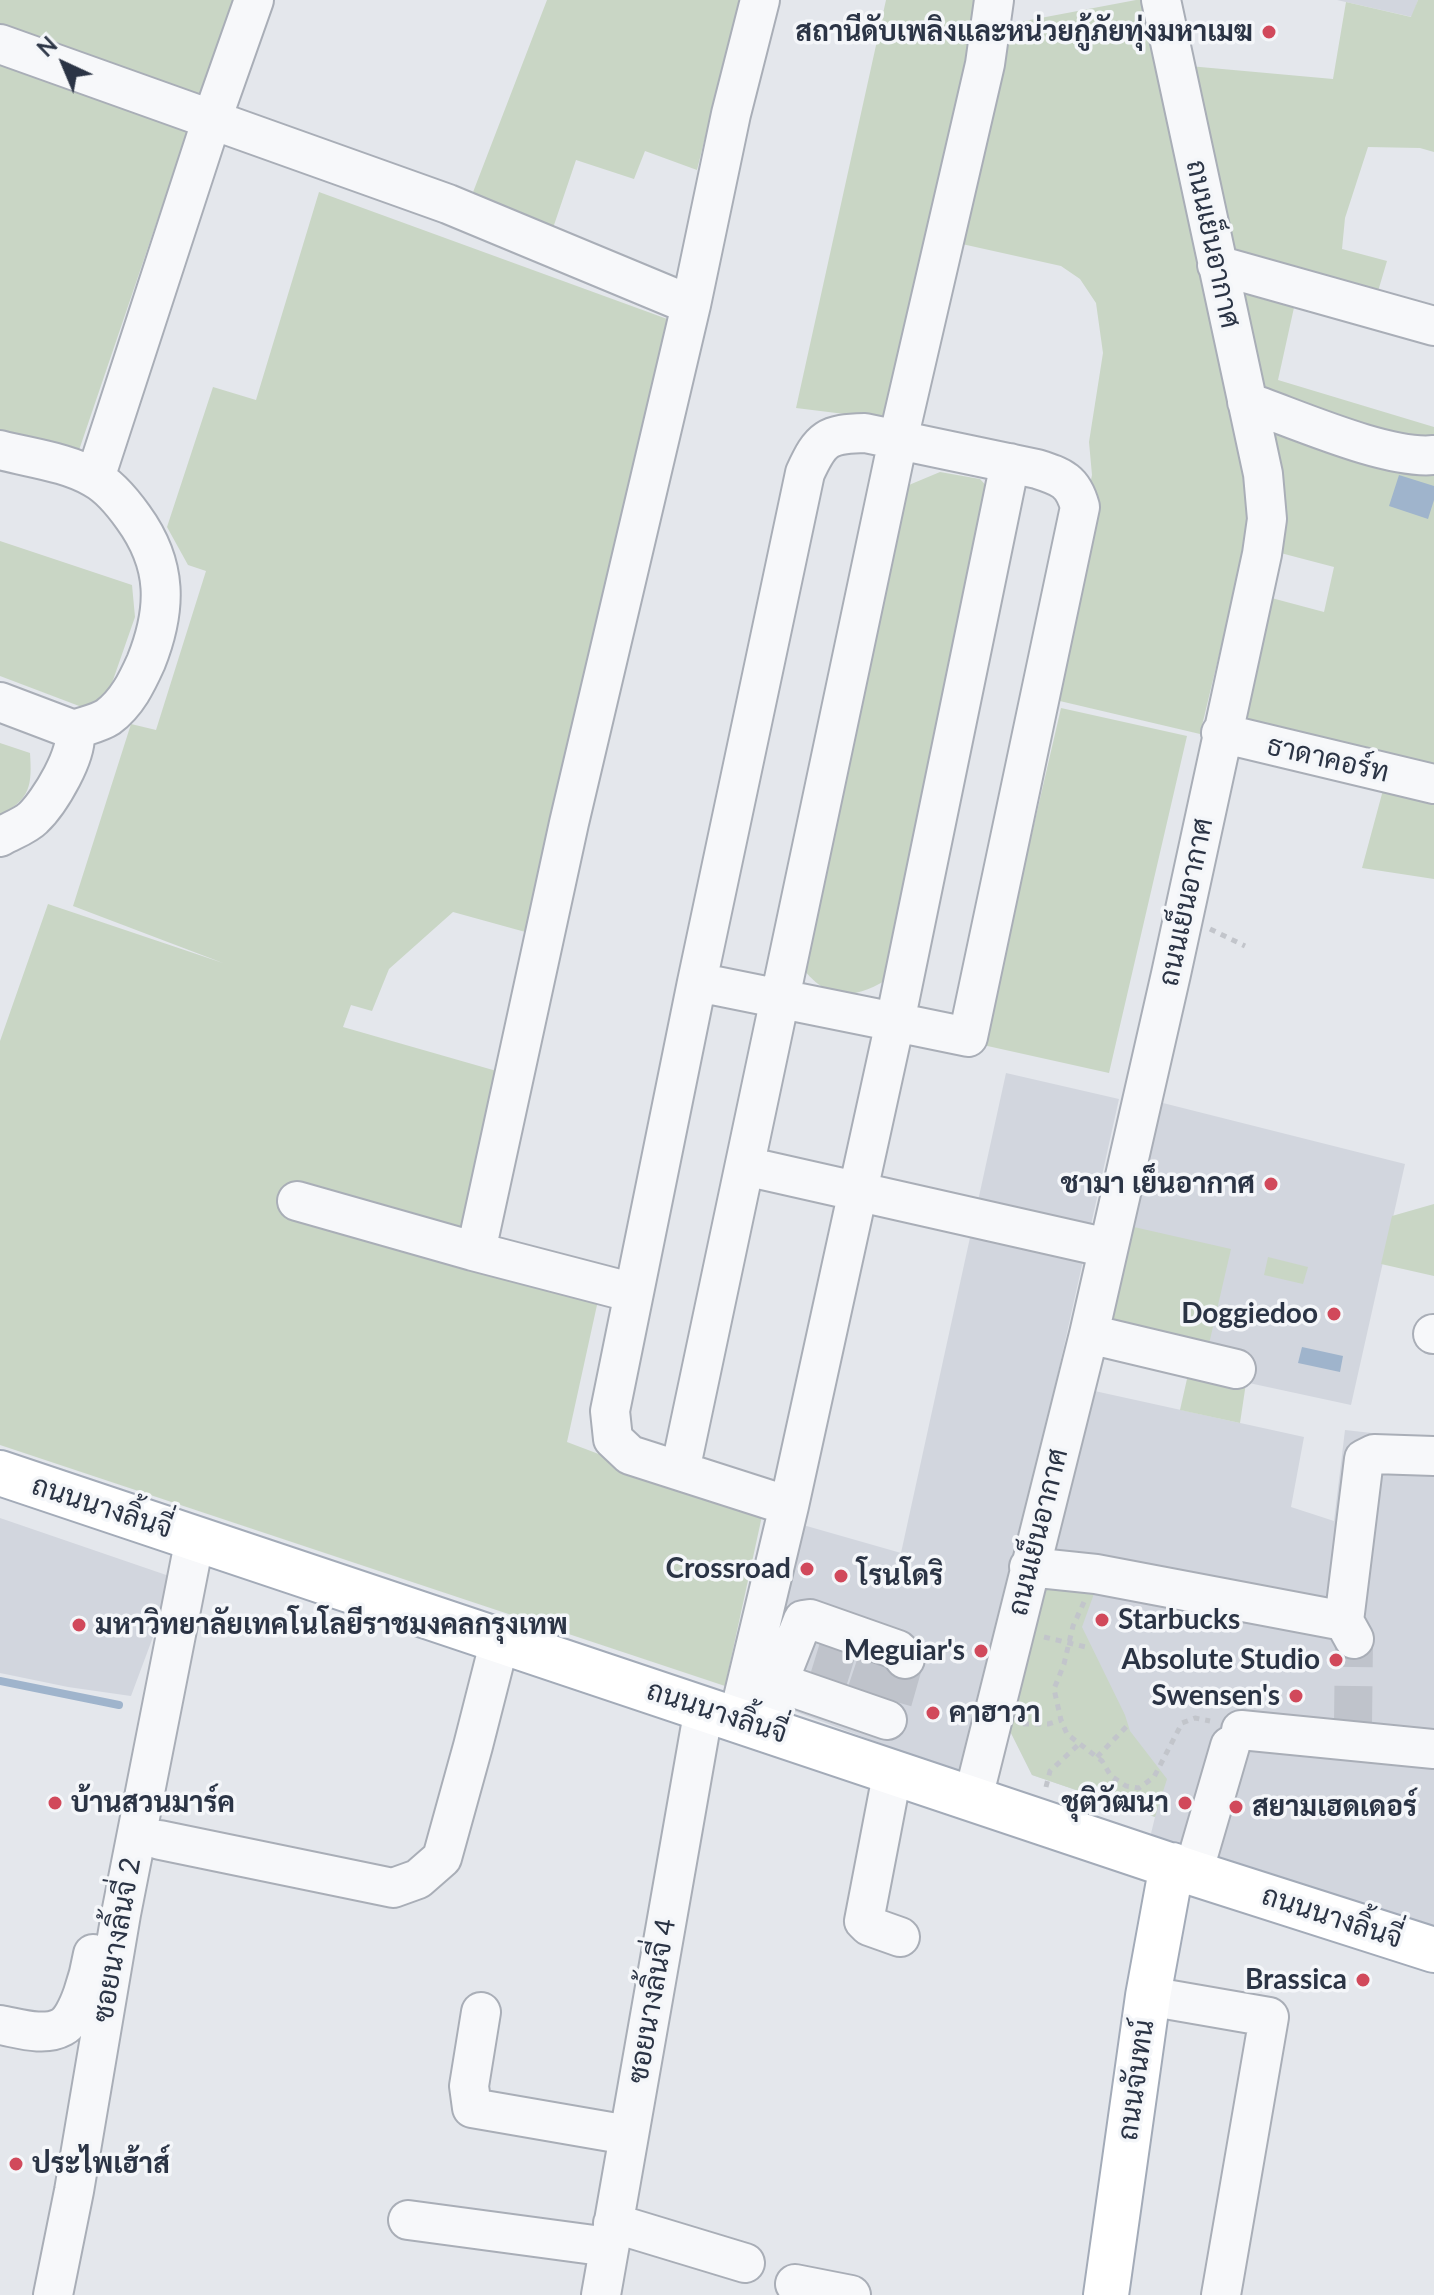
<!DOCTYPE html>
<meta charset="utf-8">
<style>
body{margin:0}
#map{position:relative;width:1434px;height:2295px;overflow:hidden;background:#e4e7ec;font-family:Lato,sans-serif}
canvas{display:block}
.north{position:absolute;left:24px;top:24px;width:80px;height:80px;-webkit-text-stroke:6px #f4f6f9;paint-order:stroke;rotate:316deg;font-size:22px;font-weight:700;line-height:32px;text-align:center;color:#2b3445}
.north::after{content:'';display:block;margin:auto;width:28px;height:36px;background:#2b3445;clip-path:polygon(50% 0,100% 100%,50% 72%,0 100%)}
</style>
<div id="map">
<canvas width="1434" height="2295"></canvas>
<div class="north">N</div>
</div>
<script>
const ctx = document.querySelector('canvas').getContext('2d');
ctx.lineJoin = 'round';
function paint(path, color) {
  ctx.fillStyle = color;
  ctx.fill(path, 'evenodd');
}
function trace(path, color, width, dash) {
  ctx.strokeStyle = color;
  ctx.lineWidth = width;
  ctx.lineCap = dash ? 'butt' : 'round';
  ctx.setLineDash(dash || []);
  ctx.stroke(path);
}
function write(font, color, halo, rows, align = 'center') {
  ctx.font = font + ' Lato,Sarabun,sans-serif';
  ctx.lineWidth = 7;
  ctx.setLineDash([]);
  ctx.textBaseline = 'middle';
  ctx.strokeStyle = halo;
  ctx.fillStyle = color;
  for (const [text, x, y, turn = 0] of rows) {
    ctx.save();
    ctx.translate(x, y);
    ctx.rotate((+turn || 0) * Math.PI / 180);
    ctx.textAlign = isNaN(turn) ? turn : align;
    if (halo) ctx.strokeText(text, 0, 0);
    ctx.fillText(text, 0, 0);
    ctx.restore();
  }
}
const built = new Path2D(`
 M 1337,0 L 1418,0 L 1412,17 Z
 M 1006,1073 L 1119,1099 L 1011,1584 L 962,1774 L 743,1692 L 803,1525 L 901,1553 Z
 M 1155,1101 L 1405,1164 L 1351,1405 L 1184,1369 L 1125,1225 Z
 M 1090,1390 L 1304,1437 L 1291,1507 L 1334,1521 L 1345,1430 L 1434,1440 L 1434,1927 L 1149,1842 L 1155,1817 L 1032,1775 L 1009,1729 L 1060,1558 L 1049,1549 Z
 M 0,1518 L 175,1578 L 131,1696 L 68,1687 L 0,1673 Z`);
const green = new Path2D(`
 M 0,0 L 234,0 L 201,96 L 0,24 Z
 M 547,0 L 739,0 L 697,170 L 645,151 L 634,179 L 576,160 L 553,228 L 470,200 Z
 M 886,0 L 986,0 L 893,420 L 796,408 Z
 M 1136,0 L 1145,0 L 1253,513 L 1200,734 L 1047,698 L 1092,475 L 1089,442 L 1103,353 L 1096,303 L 1080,279 L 1061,266 L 953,242 L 998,26 Z
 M 1418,0 L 1434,0 L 1434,152 L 1420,148 L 1368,147 L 1345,218 L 1342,249 L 1387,261 L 1376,298 L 1244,258 L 1233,250 L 1189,66 L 1333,79 L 1346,2 L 1411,17 Z
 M 0,57 L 190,124 L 76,459 L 0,434 Z
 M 319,192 L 670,320 L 529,933 L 453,912 L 389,969 L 372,1011 L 351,1005 L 343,1027 L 507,1074 L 469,1233 L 604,1273 L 567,1442 L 762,1516 L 725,1686 L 0,1445 L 0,1041 L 48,904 L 223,963 L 73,906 L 131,724 L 156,730 L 206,571 L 188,565 L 167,527 L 213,387 L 256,400 Z
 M 1230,285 L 1295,303 L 1278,380 L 1434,427 L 1434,879 L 1362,868 L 1383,790 L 1237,728 L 1264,596 L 1324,612 L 1334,567 L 1273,551 Z
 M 940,472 L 980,479 L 993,493 L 893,976 C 853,1001 827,1003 798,962 L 897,490 Z
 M 0,541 L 132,585 L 135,617 L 105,703 L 95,712 L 0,676 Z
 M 1061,708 L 1187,736 L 1109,1073 L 983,1045 Z
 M 0,743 L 30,753 C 32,785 31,799 0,815 Z
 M 1434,1204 L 1434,1276 L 1381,1264 L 1392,1216 Z
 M 1125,1225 L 1231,1249 L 1206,1357 L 1103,1334 Z
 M 1268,1257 L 1308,1267 L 1303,1284 L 1264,1275 Z
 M 1189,1370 L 1246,1383 L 1240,1423 L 1180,1410 Z
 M 1044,1589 L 1095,1591 L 1082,1627 L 1125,1715 L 1130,1731 L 1167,1779 L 1155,1817 L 1032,1775 L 1009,1729 Z`);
const water = new Path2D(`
 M 1399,475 L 1434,486 L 1434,500 L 1428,519 L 1389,506 Z
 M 1302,1347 L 1343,1356 L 1340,1372 L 1298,1363 Z`);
const stream = new Path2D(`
 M 0,1681 L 119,1705`);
const minorTunnel = new Path2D(`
 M 828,1681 L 841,1639
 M 866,1693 L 880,1651
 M 893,1701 L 905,1659
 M 1353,1724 L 1354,1639`);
const path = new Path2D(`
 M 1210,929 L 1245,946
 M 1084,1602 L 1073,1626 L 1064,1664 L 1054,1689 L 1061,1720 L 1067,1734 L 1102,1761 L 1111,1776 L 1126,1786 L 1139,1788 L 1154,1777 L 1182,1723 L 1195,1718 L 1210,1721
 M 1044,1637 L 1090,1648
 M 1023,1724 L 1048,1724 L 1061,1720
 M 1097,1757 L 1128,1725
 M 1046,1787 L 1050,1771 L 1078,1745`);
const minor = new Path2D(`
 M 0,44 L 448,204 L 691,305 L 731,114 L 760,0
 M 1217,265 L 1434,326
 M 1247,402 C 1294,418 1387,460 1434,455
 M 0,450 C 30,458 67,462 94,478 C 109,486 123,503 133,517 C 168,565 167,609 146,662 C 137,682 127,703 108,717 C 99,723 84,726 74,730 C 81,751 49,803 33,818 C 25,826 10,831 0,837
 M 95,478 L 212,119 L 254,0
 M 0,702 L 74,730
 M 1221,733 L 1434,784
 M 697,982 L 805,473 C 821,438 827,434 865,433 L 1037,469 C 1062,477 1073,481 1080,507 L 968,1037 L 895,1022 L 1010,463
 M 745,1166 L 1108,1248
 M 297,1201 L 473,1251 L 478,1242 L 569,823 L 691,305
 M 473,1251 L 634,1293
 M 1089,1334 L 1236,1369
 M 1433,1334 L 1434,1334
 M 680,1471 L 898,440 L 985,64 L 994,0
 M 1029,1567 L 1096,1574 L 1344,1621
 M 1354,1639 L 1344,1621 L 1364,1459 L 1374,1454 L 1434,1456
 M 754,1674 L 887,1720
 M 738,1719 L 789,1506 L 895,1022 L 697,982 L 610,1411 L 613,1439 L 630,1455 L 789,1506
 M 764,1727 L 778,1683 L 803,1620 L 810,1619 L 898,1650 L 905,1659
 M 1241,1730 L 1434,1749
 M 893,1770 L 864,1921 L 869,1926 L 900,1937
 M 973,1798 L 1089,1334 L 1171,974 L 1262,554 L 1267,519 L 1263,474 L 1161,0
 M 160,1840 L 393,1888 L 418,1879 L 442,1858 L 473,1746 L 500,1640
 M 1193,1873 L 1230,1746
 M 1148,1996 L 1269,2017 L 1221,2295
 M 481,2012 L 469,2086 L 472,2108 L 628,2135
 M 0,2025 C 18,2028 44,2037 62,2027 C 79,2018 90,1972 93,1954
 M 408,2220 L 609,2247
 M 613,2223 L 745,2263
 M 795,2284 L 851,2295
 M 53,2295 L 74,2191 L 121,1914 L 195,1538
 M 601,2295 L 704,1708`);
const major = new Path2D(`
 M 0,1473 L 1193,1873 L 1434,1950
 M 1106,2295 L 1148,1996 L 1172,1865`);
const markers = [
 [1269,32,8,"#d1495b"],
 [1271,1184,8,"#d1495b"],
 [1334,1314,8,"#d1495b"],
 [807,1569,8,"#d1495b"],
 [841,1576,8,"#d1495b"],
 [1102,1620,8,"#d1495b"],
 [79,1625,8,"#d1495b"],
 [981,1651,8,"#d1495b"],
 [1336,1660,8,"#d1495b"],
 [1296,1696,8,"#d1495b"],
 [933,1713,8,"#d1495b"],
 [55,1803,8,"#d1495b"],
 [1185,1803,8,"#d1495b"],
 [1236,1807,8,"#d1495b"],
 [1363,1980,8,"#d1495b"],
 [16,2164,8,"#d1495b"]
];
const poiNames = [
 ["สถานีดับเพลิงและหน่วยกู้ภัยทุ่งมหาเมฆ",1253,32],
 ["ชามา เย็นอากาศ",1255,1184],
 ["Doggiedoo",1318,1314],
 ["Crossroad",791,1569],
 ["โรนโดริ",857,1576,"left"],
 ["Starbucks",1118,1620,"left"],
 ["มหาวิทยาลัยเทคโนโลยีราชมงคลกรุงเทพ",95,1625,"left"],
 ["Meguiar's",965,1651],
 ["Absolute Studio",1320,1660],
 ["Swensen's",1280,1696],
 ["คาฮาวา",949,1713,"left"],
 ["บ้านสวนมาร์ค",71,1803,"left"],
 ["ชุติวัฒนา",1169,1803],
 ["สยามเฮดเดอร์",1252,1807,"left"],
 ["Brassica",1347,1980],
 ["ประไพเฮ้าส์",32,2164,"left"]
];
const streetNames = [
 ["ถนนเย็นอากาศ",1213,244,78],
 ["ธาดาคอร์ท",1328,759,13],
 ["ถนนเย็นอากาศ",1186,902,-78],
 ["ถนนนางลิ้นจี่",102,1507,18],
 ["ถนนเย็นอากาศ",1038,1532,-76],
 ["ถนนนางลิ้นจี่",717,1712,18],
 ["ถนนนางลิ้นจี่",1332,1917,18],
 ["ซอยนางลิ้นจี่ 2",117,1940,-80],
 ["ซอยนางลิ้นจี่ 4",652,2001,-80],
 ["ถนนจันทน์",1136,2080,-82]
];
paint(built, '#d2d6de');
paint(green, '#c9d6c5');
paint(water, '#9fb4cc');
trace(stream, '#9fb4cc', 8);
trace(minorTunnel, '#bfc3cb', 38, [38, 19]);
trace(minor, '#a9aeb7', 42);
trace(major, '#a3abb8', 48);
trace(path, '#c2c5cb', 5, [6, 6]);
trace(minor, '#f7f8fa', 38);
trace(major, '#fff', 44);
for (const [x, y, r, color] of markers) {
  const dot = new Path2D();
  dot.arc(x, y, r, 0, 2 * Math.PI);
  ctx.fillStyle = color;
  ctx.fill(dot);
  trace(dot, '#f4f6f9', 3);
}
write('bold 28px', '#2b3445', '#f4f6f9', poiNames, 'right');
write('28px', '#2b3445', '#f4f6f9', streetNames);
</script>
